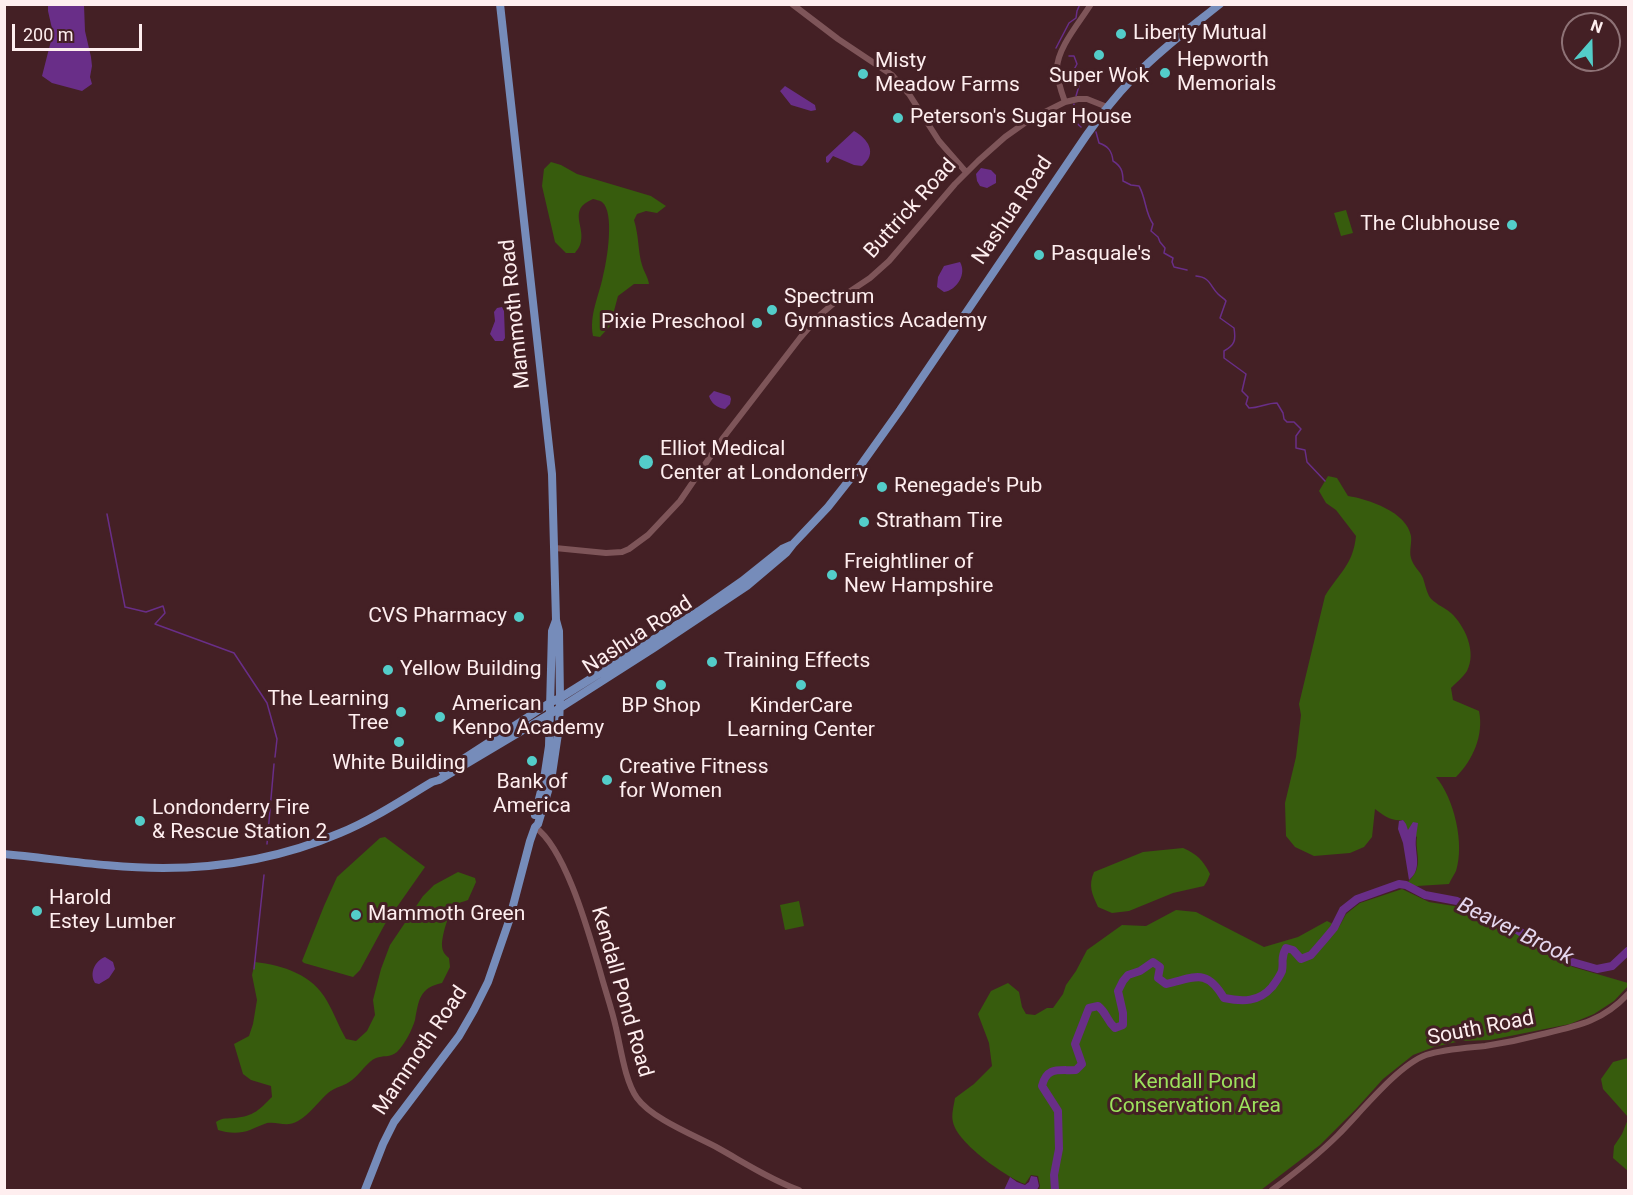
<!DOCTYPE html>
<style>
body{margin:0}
#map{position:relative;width:1633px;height:1195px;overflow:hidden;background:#442025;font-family:Roboto,sans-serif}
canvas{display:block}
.frame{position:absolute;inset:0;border:6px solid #feeeef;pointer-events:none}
.north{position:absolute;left:1561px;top:12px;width:60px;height:60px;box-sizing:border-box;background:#442025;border:2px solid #8e7276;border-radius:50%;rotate:20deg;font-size:16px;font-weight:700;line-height:24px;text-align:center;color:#feeeef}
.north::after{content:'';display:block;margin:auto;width:21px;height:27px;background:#53cdc9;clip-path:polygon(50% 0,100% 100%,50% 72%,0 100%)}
.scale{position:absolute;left:12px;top:24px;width:130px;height:27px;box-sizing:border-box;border:3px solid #feeeef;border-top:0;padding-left:8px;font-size:18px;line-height:21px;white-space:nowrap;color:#feeeef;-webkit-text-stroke:4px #442025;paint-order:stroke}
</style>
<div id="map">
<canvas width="1633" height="1195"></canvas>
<div class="frame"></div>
<div class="north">N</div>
<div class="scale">200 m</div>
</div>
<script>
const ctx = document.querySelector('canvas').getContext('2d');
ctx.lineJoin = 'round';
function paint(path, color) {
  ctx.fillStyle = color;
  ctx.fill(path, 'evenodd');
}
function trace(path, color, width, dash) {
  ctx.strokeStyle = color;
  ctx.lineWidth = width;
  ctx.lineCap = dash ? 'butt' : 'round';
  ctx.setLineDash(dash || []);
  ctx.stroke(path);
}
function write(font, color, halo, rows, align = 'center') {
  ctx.font = font + ' Roboto,sans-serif';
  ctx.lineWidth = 6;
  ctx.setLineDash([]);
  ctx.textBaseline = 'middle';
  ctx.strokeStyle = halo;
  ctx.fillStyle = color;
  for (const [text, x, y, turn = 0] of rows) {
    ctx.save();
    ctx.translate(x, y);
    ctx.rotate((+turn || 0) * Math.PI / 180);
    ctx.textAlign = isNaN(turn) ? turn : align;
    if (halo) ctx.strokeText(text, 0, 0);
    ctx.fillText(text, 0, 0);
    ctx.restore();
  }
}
const green = new Path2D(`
 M 551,162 L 561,165 L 577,174 L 651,196 L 666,206 L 657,213 L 646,211 L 637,214 L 634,220 C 639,236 638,252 642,265 C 644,272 648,277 649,284 L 634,284 L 618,296 L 610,326 L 600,337 L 593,336 C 589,315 599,296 603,276 C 607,261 615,212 602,202 C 599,200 596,200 593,199 C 566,210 587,227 580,245 C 579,248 576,251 575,253 L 566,253 L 555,242 L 542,186 L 544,169 Z
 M 1346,210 L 1353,233 L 1341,236 L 1334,213 Z
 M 1328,476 L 1337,478 L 1348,496 C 1368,499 1407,512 1411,536 C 1412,543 1409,551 1411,558 C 1413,566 1420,571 1423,578 C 1425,584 1426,590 1429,596 C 1433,603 1444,607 1451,613 C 1465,626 1477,652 1467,671 C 1463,677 1456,683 1451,688 L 1453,700 L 1479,711 C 1484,735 1473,760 1456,777 L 1436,777 C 1454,798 1465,844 1456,871 C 1454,875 1451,879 1449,884 L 1417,886 L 1406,885 C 1410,879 1415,875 1417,868 C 1420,858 1415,847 1417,837 L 1408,831 L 1403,820 C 1392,822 1383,815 1375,809 L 1372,837 L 1364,847 L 1350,853 L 1314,856 L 1295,847 L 1286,836 L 1285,803 L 1296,757 L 1301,715 L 1299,704 L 1325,596 C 1339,573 1353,565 1356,536 L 1336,510 L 1326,503 L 1319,491 Z
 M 385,837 L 425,867 L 385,924 L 360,970 L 353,977 L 304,963 L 302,961 L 324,906 L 337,877 L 380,838 Z
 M 1183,848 C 1197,854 1203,860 1210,874 L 1207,881 L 1204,886 L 1173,893 L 1129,911 L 1112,913 L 1098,907 C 1092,894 1088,886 1094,872 L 1143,852 Z
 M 458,872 L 475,878 L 476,882 L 468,900 C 462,902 457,903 454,907 C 448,914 442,936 442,945 C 442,951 445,955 449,958 L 450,967 L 442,983 C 419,988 419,1000 415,1020 C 412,1030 405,1044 397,1052 C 390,1058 383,1055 376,1058 C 368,1061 359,1075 352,1080 C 345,1086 335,1087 328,1093 C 318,1102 310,1114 298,1121 C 286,1128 278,1121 267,1123 C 261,1125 255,1128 250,1130 C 240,1134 227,1133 218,1130 L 216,1122 C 223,1117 227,1119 235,1118 C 254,1116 259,1110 272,1097 L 271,1086 L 251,1080 L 243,1074 L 234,1044 L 249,1036 L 253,1024 L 257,1000 L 252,975 L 255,962 C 283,965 313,975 327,1001 C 334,1013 339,1027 346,1039 L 356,1041 L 367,1031 L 375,1015 L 373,1000 L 381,969 L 390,945 L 423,896 L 434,885 Z
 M 1402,889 L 1429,902 L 1460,907 L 1497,928 L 1514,932 L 1553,958 L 1573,967 L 1628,983 L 1628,986 L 1614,1001 L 1594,1014 L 1570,1024 L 1490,1040 L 1461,1041 L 1434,1047 L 1413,1055 L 1383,1079 L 1356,1109 L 1320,1145 L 1261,1190 L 1039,1190 L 1040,1186 L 1038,1176 L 1031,1175 L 1025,1184 C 1006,1177 957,1143 953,1122 C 951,1115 954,1105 955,1098 L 974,1084 L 992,1066 L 989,1043 L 978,1014 L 991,991 L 1008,983 L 1019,992 L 1022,1007 L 1026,1014 L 1035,1015 L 1047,1008 L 1053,1008 L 1063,994 L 1066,985 L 1076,971 L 1087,950 L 1122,925 L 1146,926 L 1176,910 L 1196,912 L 1264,947 L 1298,937 L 1327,921 L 1339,927 L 1346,914 L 1360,903 Z
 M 799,901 L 804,926 L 785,930 L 780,905 Z
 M 1628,1058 L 1628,1117 L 1603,1089 L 1601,1079 L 1613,1062 Z
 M 1628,1119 L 1628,1171 L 1613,1158 L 1614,1146 L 1622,1134 Z`);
const water = new Path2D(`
 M 48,5 L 84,5 L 85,31 L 91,57 L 92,66 L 90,77 L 92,84 L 82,91 L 52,83 L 42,76 L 53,33 L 48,11 Z
 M 785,86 L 815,105 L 816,110 L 811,111 L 791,105 L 780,91 Z
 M 854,131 C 868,139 878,153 862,166 L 854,165 L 833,156 L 828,163 L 826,162 L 826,157 Z
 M 981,168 L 991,170 L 996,175 L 996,183 L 987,188 L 980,186 L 977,181 L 976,174 Z
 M 960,262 C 967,274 957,290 944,292 L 937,287 L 938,277 L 944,266 Z
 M 502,307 L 504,311 L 505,338 L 503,341 L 495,341 L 490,334 L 495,321 L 494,312 L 497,308 Z
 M 714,391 L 730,396 L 731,399 L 730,404 L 725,409 C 717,408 711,403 709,396 Z
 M 1403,820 L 1406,824 L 1408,830 L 1413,822 L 1418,823 C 1417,831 1415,840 1416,848 C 1417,860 1420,871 1409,880 L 1403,843 L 1398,829 L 1399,821 Z
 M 105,957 L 113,962 L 115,969 L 109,978 L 99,984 L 95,983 C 89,973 95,961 105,957 Z
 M 1031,1176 L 1037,1177 L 1039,1186 L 1037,1190 L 1004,1190 L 1010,1177 L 1017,1182 L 1025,1185 L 1029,1182 Z`);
const stream = new Path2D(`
 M 1056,48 L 1069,23 L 1076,18 L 1077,11 L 1080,4
 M 1069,56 L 1074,56 L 1077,64 L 1071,75 L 1079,86 L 1076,96
 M 1074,104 C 1072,114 1073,121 1081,127
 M 1096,132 L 1099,143 C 1108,146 1112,151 1113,161 C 1121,166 1123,171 1123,181 L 1131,185 L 1139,186 C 1146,198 1145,213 1153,224 L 1151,231 L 1158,237 L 1160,242 L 1165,248 L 1164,253 L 1173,258 L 1172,262 L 1174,267 L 1187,270
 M 1196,276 C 1210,277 1210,286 1218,294 C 1221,297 1224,298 1226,301 L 1220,318 L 1234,328 C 1236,340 1235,345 1224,351 L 1224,358 L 1246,374 L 1242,391 L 1248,397 L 1246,404 L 1249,408 C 1260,408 1266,403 1277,403 L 1283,413 L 1284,419 L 1287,422 L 1294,422 L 1301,429 L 1296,436 L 1296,448 L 1305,450 L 1307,462 L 1325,481
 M 107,514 L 125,607 L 146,612 L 163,606 L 165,613 L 155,624 L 234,653 L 267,703 L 277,739 L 275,757
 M 267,844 L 274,764
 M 254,969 L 264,875`);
const river = new Path2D(`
 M 1055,1190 L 1054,1175 L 1059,1149 L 1058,1111 L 1042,1086 C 1047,1066 1059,1071 1076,1070 L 1082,1064 L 1075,1044 L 1089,1008 L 1098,1006 C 1107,1013 1106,1020 1115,1028 L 1123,1025 L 1123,1013 L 1118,991 L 1123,981 L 1128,975 L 1140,971 L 1153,962 L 1160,967 L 1158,978 L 1166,984 C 1194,978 1206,967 1224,998 C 1243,1002 1259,1002 1272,987 C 1275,983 1280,976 1282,971 C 1284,960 1280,959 1286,948 L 1293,950 L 1301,959 L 1311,955 L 1324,940 L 1334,928 L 1343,910 L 1357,899 L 1399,884 L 1406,885 L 1425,895 L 1457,901 L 1517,930 L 1569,961 L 1597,969 L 1612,966 L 1628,951`);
const minor = new Path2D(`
 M 792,4 L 838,39 L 892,75 L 909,94 L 939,141 L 966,172
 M 1065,102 C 1061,91 1057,80 1057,69 C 1057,48 1080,22 1091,4
 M 555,548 L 606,553 L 622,552 L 629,549 L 648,535 L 680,501 L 723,438 L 800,338 L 820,315 L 840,298 L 870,278 L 889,261 L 955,184 L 978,161 L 1005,137 L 1029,120 L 1065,102 L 1078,99 L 1087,99 L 1107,107
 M 535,827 C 566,849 589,934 600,971 C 605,990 612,1009 616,1028 C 621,1049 625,1081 637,1098 C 652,1119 696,1136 718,1148 C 745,1163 771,1180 799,1190
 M 1272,1190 C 1295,1173 1318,1155 1338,1135 C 1360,1113 1398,1065 1426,1055 C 1444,1049 1465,1048 1485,1046 C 1505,1043 1524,1039 1543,1034 C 1578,1026 1603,1021 1628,994`);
const major = new Path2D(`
 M 443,772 L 551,702 L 560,698 L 699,611 L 742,581 L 782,549 L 791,545
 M 535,815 L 544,779 L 549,746 L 552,631 L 556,620
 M 4,854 C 57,859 110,868 163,868 C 223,868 284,857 340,833 C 372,820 402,800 432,782 L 439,780 L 560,708 L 654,648 L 747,586 L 786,553 L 793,544 L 828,507 L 858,469 L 900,410 L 1086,136 C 1100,116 1115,97 1132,79 C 1159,51 1190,28 1220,4
 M 365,1190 L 383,1144 L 394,1122 L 459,1036 L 474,1010 L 488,982 L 509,921 L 530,841 L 535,827 L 538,824 L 551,781 L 559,727 L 560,698 L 559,631 L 556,620 L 552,474 L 500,4`);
const markers = [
 [1121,34,6,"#53cdc9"],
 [1099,55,6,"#53cdc9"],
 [1165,73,6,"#53cdc9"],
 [863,74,6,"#53cdc9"],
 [898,118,6,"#53cdc9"],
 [1512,225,6,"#53cdc9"],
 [1039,255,6,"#53cdc9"],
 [772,310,6,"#53cdc9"],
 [757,323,6,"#53cdc9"],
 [646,462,8,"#53cdc9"],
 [882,487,6,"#53cdc9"],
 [864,522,6,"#53cdc9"],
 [832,575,6,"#53cdc9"],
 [519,617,6,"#53cdc9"],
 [712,662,6,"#53cdc9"],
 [388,670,6,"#53cdc9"],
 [661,685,6,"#53cdc9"],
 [801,685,6,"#53cdc9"],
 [401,712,6,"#53cdc9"],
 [440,717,6,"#53cdc9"],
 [399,742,6,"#53cdc9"],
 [532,761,6,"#53cdc9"],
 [607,780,6,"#53cdc9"],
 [140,821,6,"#53cdc9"],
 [37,911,6,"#53cdc9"],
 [356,915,6,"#53cdc9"]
];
const poiNames = [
 ["Liberty Mutual",1133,34],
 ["Hepworth",1177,61],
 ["Memorials",1177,85],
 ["Misty",875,62],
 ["Meadow Farms",875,86],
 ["Super Wok",1099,77,"center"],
 ["Peterson's Sugar House",910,118],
 ["The Clubhouse",1500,225,"right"],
 ["Pasquale's",1051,255],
 ["Spectrum",784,298],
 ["Gymnastics Academy",784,322],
 ["Pixie Preschool",745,323,"right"],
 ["Elliot Medical",660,450],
 ["Center at Londonderry",660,474],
 ["Renegade's Pub",894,487],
 ["Stratham Tire",876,522],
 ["Freightliner of",844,563],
 ["New Hampshire",844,587],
 ["CVS Pharmacy",507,617,"right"],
 ["Training Effects",724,662],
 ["Yellow Building",400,670],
 ["The Learning",389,700,"right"],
 ["Tree",389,724,"right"],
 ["American",452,705],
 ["Kenpo Academy",452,729],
 ["BP Shop",661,707,"center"],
 ["KinderCare",801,707,"center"],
 ["Learning Center",801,731,"center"],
 ["White Building",399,764,"center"],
 ["Creative Fitness",619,768],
 ["for Women",619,792],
 ["Bank of",532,783,"center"],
 ["America",532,807,"center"],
 ["Londonderry Fire",152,809],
 ["& Rescue Station 2",152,833],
 ["Harold",49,899],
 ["Estey Lumber",49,923],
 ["Mammoth Green",368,915]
];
const streetNames = [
 ["Buttrick Road",911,209,-48],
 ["Nashua Road",1013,211,-56],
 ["Mammoth Road",516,314,-96],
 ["Nashua Road",638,636,-33],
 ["Kendall Pond Road",621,992,74],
 ["South Road",1481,1029,-11],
 ["Mammoth Road",421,1051,-56]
];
const parkNames = [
 ["Kendall Pond",1195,1083],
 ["Conservation Area",1195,1107]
];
const waterNames = [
 ["Beaver Brook",1515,932,26]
];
paint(green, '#375c0d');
paint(water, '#692e88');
trace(stream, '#692e88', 1.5);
trace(river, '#692e88', 8);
trace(minor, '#7e5559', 6);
trace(major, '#768cba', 8);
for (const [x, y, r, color] of markers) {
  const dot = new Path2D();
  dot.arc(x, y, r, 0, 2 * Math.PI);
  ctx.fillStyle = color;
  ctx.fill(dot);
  trace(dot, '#442025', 2);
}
write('21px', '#feeeef', '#442025', poiNames, 'left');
write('21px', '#feeeef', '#442025', streetNames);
write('21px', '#9ce15c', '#442025', parkNames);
write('italic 22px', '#e5d7ef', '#442025', waterNames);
</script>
